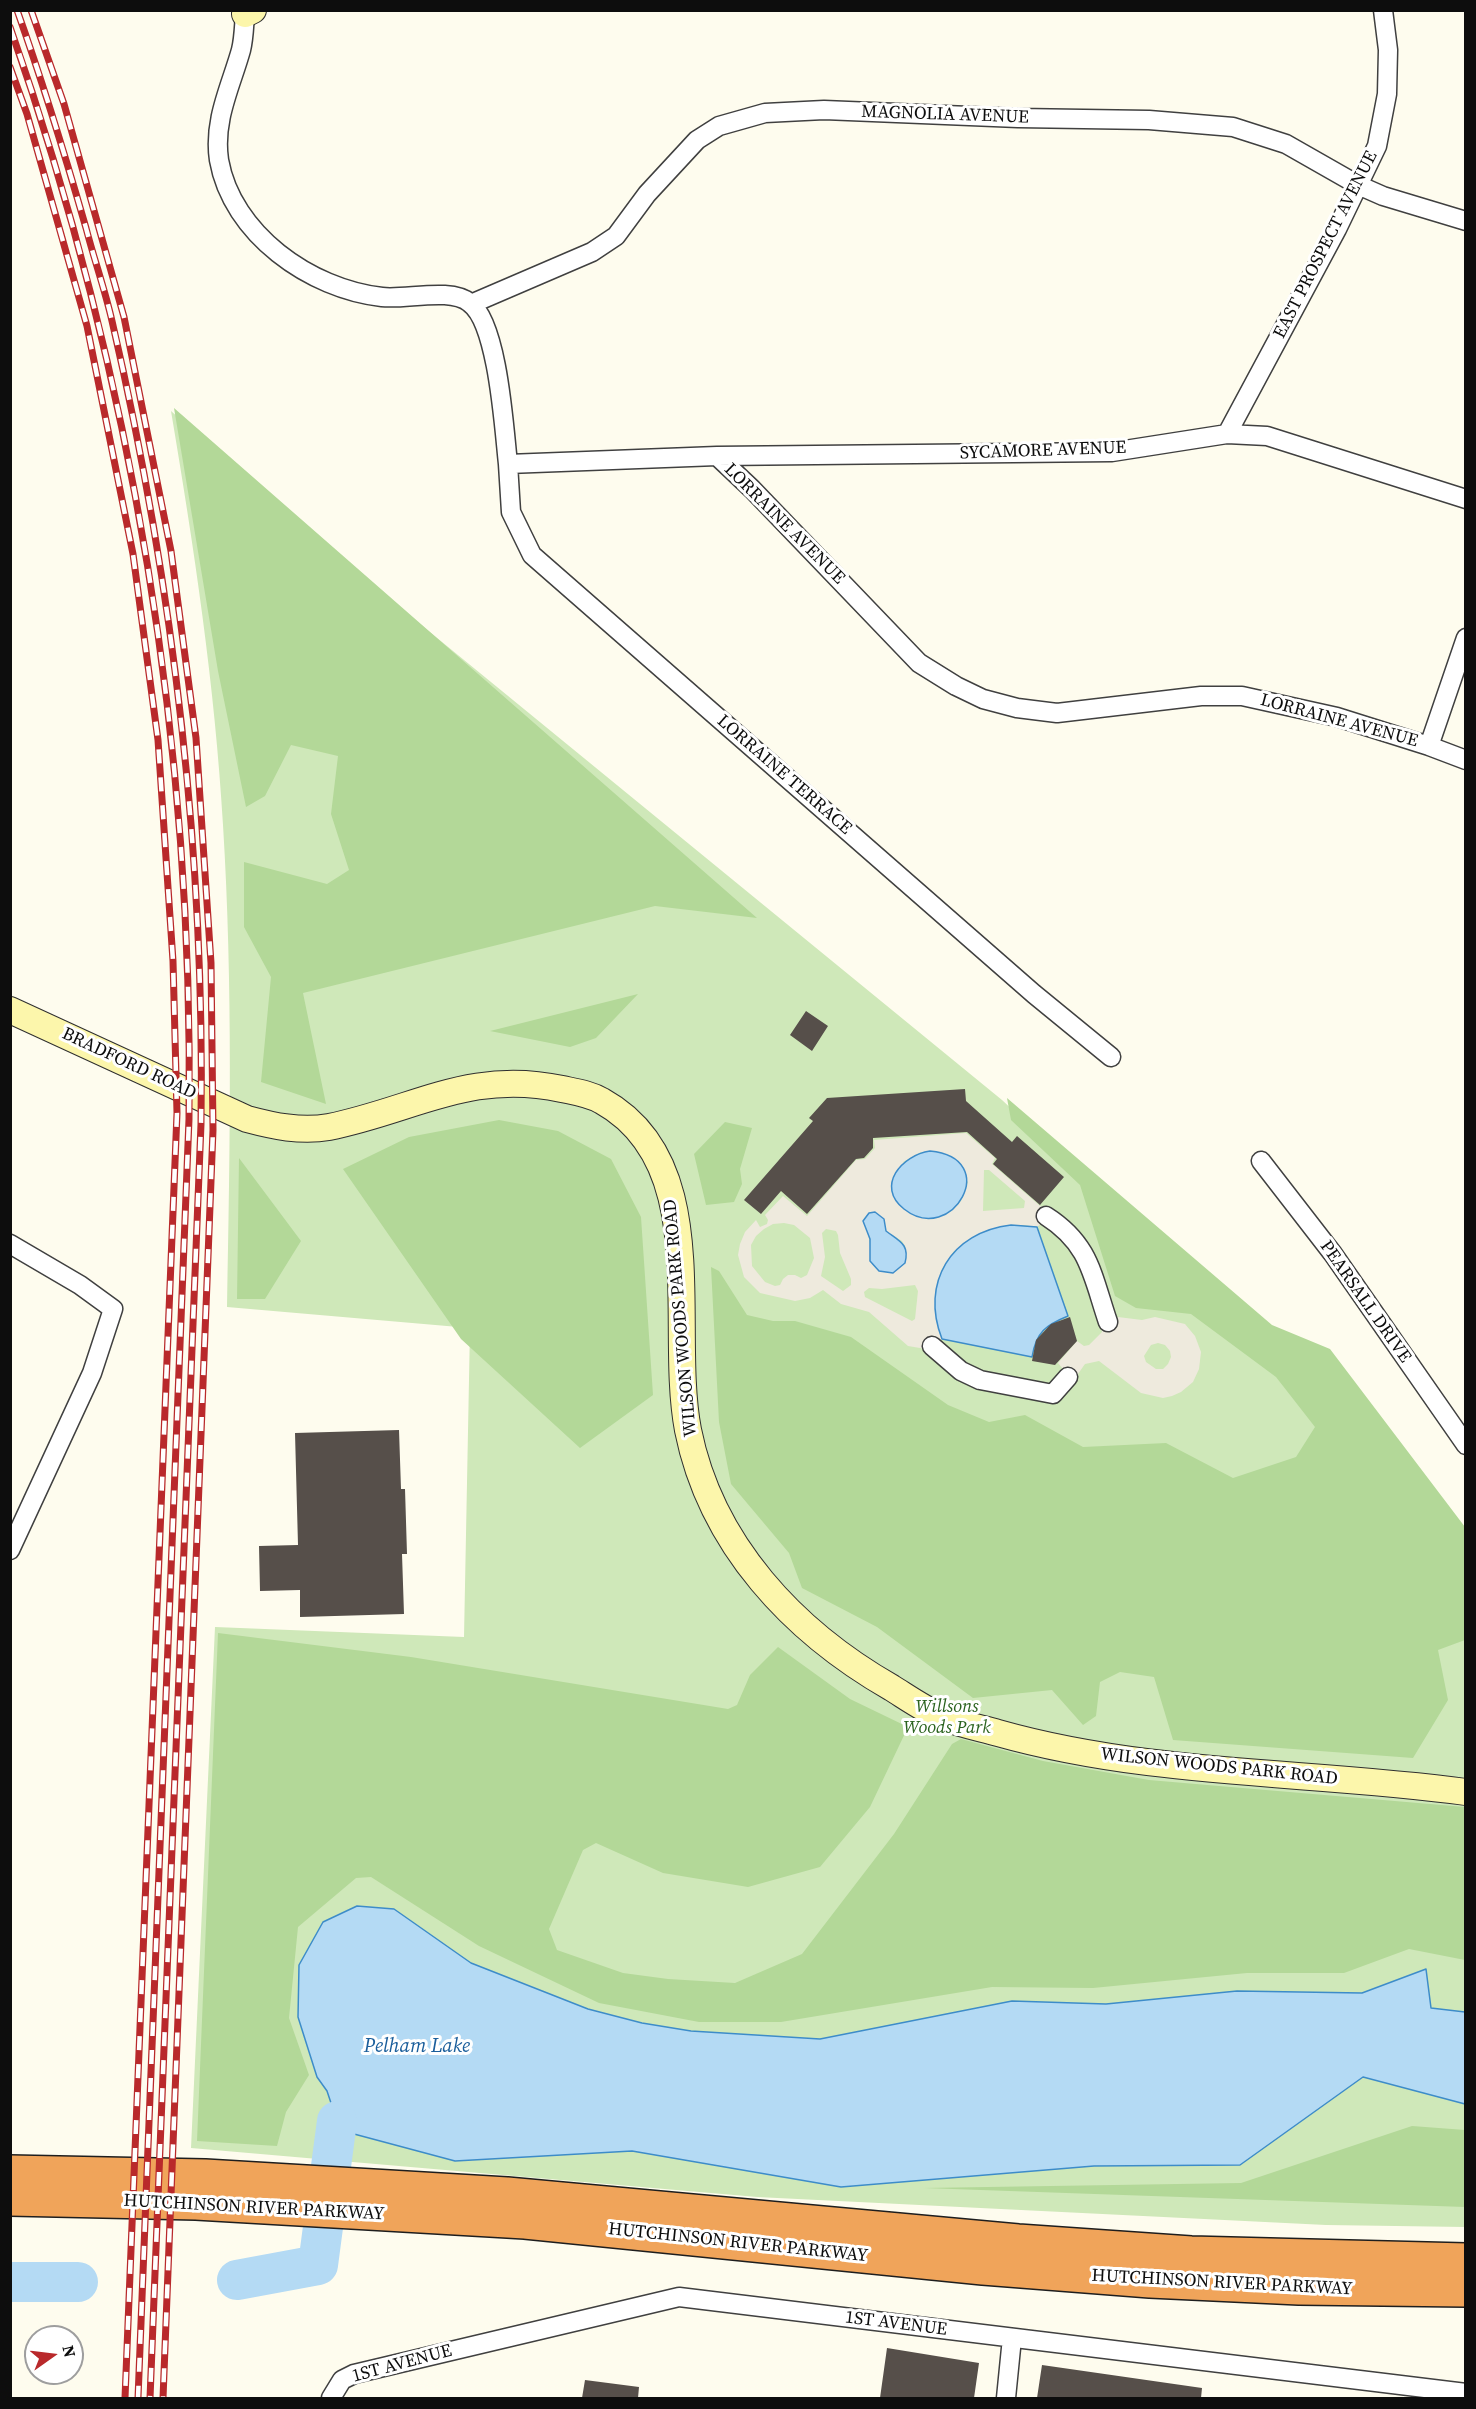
<!DOCTYPE html>
<style>
body{margin:0}
#map{position:relative;width:1476px;height:2409px;overflow:hidden;background:#fefcee;font-family:"Source Serif 4",serif}
canvas{display:block}
.frame{position:absolute;inset:0;border:12px solid #0d0d0d;pointer-events:none}
.north{position:absolute;left:24px;top:2325px;width:60px;height:60px;box-sizing:border-box;background:#fff;border:2px solid #9e9e9e;border-radius:50%;rotate:76deg;font-size:16px;font-weight:700;line-height:24px;text-align:center;color:#0d0d0d}
.north::after{content:'';display:block;margin:auto;width:21px;height:27px;background:#b9292b;clip-path:polygon(50% 0,100% 100%,50% 72%,0 100%)}
</style>
<div id="map">
<canvas width="1476" height="2409"></canvas>
<div class="frame"></div>
<div class="north">N</div>
</div>
<script>
const ctx = document.querySelector('canvas').getContext('2d');
ctx.lineJoin = 'round';
function paint(path, color) {
  ctx.fillStyle = color;
  ctx.fill(path, 'evenodd');
}
function trace(path, color, width, dash) {
  ctx.strokeStyle = color;
  ctx.lineWidth = width;
  ctx.lineCap = dash ? 'butt' : 'round';
  ctx.setLineDash(dash || []);
  ctx.stroke(path);
}
function write(font, color, halo, rows, align = 'center') {
  ctx.font = font + ' "Source Serif 4",serif';
  ctx.lineWidth = 6;
  ctx.setLineDash([]);
  ctx.textBaseline = 'middle';
  ctx.strokeStyle = halo;
  ctx.fillStyle = color;
  for (const [text, x, y, turn = 0] of rows) {
    ctx.save();
    ctx.translate(x, y);
    ctx.rotate((+turn || 0) * Math.PI / 180);
    ctx.textAlign = isNaN(turn) ? turn : align;
    if (halo) ctx.strokeText(text, 0, 0);
    ctx.fillText(text, 0, 0);
    ctx.restore();
  }
}
const green = new Path2D(`
 M 171,411 L 299,525 L 1002,1100 L 1243,1325 L 1465,1602 L 1465,2227 L 1326,2225 L 757,2197 L 191,2148 L 215,1627 L 464,1637 L 470,1328 L 227,1307 C 230,1146 233,986 223,825 C 215,686 194,548 171,411 Z`);
const forest = new Path2D(`
 M 174,408 L 757,918 L 655,906 L 303,993 L 326,1104 L 261,1082 L 271,977 L 244,927 L 244,862 L 327,884 L 349,870 L 331,814 L 338,756 L 291,745 L 265,796 L 246,807 L 218,671 Z
 M 638,994 L 596,1038 L 570,1047 L 490,1031 Z
 M 1007,1098 L 1272,1325 L 1330,1349 L 1465,1527 L 1465,1640 L 1438,1650 L 1448,1700 L 1413,1758 L 1173,1740 L 1154,1677 L 1120,1672 L 1100,1682 L 1096,1716 L 1083,1725 L 1052,1690 L 973,1698 L 877,1627 L 802,1588 L 789,1553 L 731,1484 L 719,1422 L 711,1267 L 719,1271 L 747,1315 L 773,1321 L 795,1321 L 851,1337 L 948,1405 L 989,1422 L 1025,1415 L 1083,1447 L 1166,1443 L 1233,1478 L 1296,1457 L 1315,1427 L 1276,1377 L 1191,1314 L 1136,1308 L 1115,1296 L 1080,1185 L 1011,1120 Z
 M 499,1120 L 558,1131 L 611,1159 L 641,1217 L 653,1395 L 580,1448 L 461,1339 L 343,1169 L 409,1137 Z
 M 725,1122 L 752,1128 L 740,1169 L 742,1184 L 734,1202 L 706,1205 L 694,1154 Z
 M 239,1158 L 301,1241 L 265,1299 L 237,1299 Z
 M 218,1633 L 411,1657 L 728,1709 L 737,1705 L 750,1675 L 778,1647 L 850,1699 L 908,1727 L 870,1807 L 820,1867 L 748,1887 L 663,1873 L 596,1843 L 583,1850 L 549,1929 L 557,1950 L 623,1973 L 668,1979 L 735,1983 L 802,1954 L 894,1834 L 952,1744 L 961,1739 L 1043,1761 L 1149,1780 L 1465,1807 L 1465,1960 L 1409,1949 L 1344,1973 L 1247,1973 L 1093,1988 L 992,1987 L 781,2022 L 699,2022 L 599,2003 L 479,1946 L 371,1877 L 356,1878 L 298,1927 L 289,2018 L 309,2075 L 286,2112 L 277,2146 L 197,2141 Z
 M 1412,2126 L 1465,2130 L 1465,2207 L 924,2188 L 1241,2183 Z`);
const plaza = new Path2D(`
 M 966,1133 L 995,1158 L 992,1164 L 1040,1206 L 1049,1209 L 1042,1223 L 1037,1227 L 1023,1225 L 954,1251 L 942,1269 L 935,1292 L 936,1318 L 942,1339 L 938,1343 L 926,1349 L 908,1346 L 869,1312 L 841,1304 L 823,1290 L 810,1298 L 795,1301 L 760,1293 L 744,1277 L 738,1255 L 740,1244 L 745,1232 L 756,1220 L 760,1227 L 767,1224 L 768,1220 L 765,1215 L 783,1196 L 807,1216 L 856,1160 L 865,1159 L 875,1148 L 874,1140 ZM 921,1152 L 968,1182 L 961,1201 L 950,1212 L 903,1162 ZM 984,1170 L 989,1170 L 1025,1201 L 1024,1208 L 983,1211 ZM 884,1219 L 886,1231 L 902,1241 L 906,1248 L 870,1244 L 868,1234 ZM 784,1223 L 794,1225 L 810,1238 L 814,1258 L 807,1275 L 801,1278 L 795,1275 L 788,1275 L 783,1279 L 780,1285 L 775,1286 L 765,1282 L 752,1266 L 751,1245 L 756,1236 L 764,1229 L 773,1224 ZM 826,1229 L 836,1231 L 838,1235 L 840,1253 L 851,1279 L 851,1285 L 843,1291 L 821,1276 L 825,1257 L 822,1233 ZM 915,1285 L 918,1291 L 915,1319 L 912,1321 L 865,1297 L 864,1292 L 869,1288 L 882,1289 Z
 M 1118,1317 L 1142,1320 L 1155,1317 L 1185,1324 L 1195,1336 L 1201,1352 L 1199,1369 L 1193,1382 L 1181,1392 L 1172,1396 L 1163,1398 L 1141,1393 L 1099,1361 L 1085,1364 L 1073,1381 L 1058,1363 L 1077,1341 L 1084,1346 L 1089,1345 L 1102,1332 L 1101,1324 ZM 1158,1343 L 1165,1345 L 1170,1351 L 1171,1357 L 1168,1364 L 1163,1369 L 1156,1369 L 1146,1362 L 1144,1356 L 1151,1345 Z`);
const water = new Path2D(`
 M 930,1151 C 1003,1158 952,1247 904,1209 C 875,1186 902,1155 930,1151 Z
 M 875,1212 L 884,1219 L 886,1231 C 899,1241 910,1244 905,1263 L 893,1273 L 879,1271 L 870,1261 L 870,1239 L 863,1221 L 869,1213 Z
 M 1011,1225 L 1037,1227 L 1068,1316 C 1046,1325 1036,1332 1032,1357 L 942,1339 C 920,1283 951,1232 1011,1225 Z
 M 357,1906 L 394,1909 L 471,1963 L 588,2009 L 642,2023 L 691,2031 L 820,2039 L 1012,2001 L 1106,2004 L 1237,1991 L 1362,1993 L 1426,1969 L 1431,2008 L 1465,2012 L 1465,2104 L 1363,2077 L 1240,2165 L 1094,2166 L 841,2187 L 632,2151 L 455,2161 L 354,2134 L 337,2121 L 327,2091 L 317,2077 L 298,2017 L 299,1965 L 323,1922 Z`);
const river = new Path2D(`
 M 237,2280 L 318,2265 L 337,2121
 M 10,2282 L 78,2282`);
const building = new Path2D(`
 M 806,1011 L 828,1026 L 812,1051 L 790,1035 Z
 M 965,1089 L 966,1101 L 1012,1142 L 1017,1136 L 1064,1177 L 1040,1205 L 993,1164 L 997,1159 L 967,1132 L 873,1138 L 873,1148 L 864,1158 L 856,1159 L 807,1214 L 781,1191 L 761,1214 L 744,1200 L 813,1121 L 809,1118 L 827,1098 Z
 M 1070,1317 L 1077,1341 L 1055,1365 L 1032,1361 L 1036,1340 L 1051,1324 Z
 M 399,1430 L 401,1489 L 405,1489 L 407,1554 L 402,1554 L 404,1614 L 300,1617 L 300,1590 L 260,1591 L 259,1546 L 298,1545 L 295,1433 Z
 M 887,2348 L 979,2363 L 974,2398 L 880,2398 Z
 M 1042,2365 L 1202,2388 L 1201,2398 L 1037,2398 Z
 M 585,2380 L 639,2387 L 638,2398 L 582,2398 Z`);
const street = new Path2D(`
 M 243,10 L 245,14 C 244,25 244,38 241,50 C 231,86 213,120 219,160 C 232,234 310,289 382,297 C 406,300 451,287 470,303 C 498,324 504,428 508,464 L 717,456 L 1112,452 L 1227,434 L 1267,436 L 1466,499
 M 471,304 L 592,252 L 616,236 L 647,194 L 697,140 L 719,126 L 765,113 L 824,110 L 1018,118 L 1149,120 L 1233,127 L 1286,144 L 1358,185 L 1383,196 L 1466,221
 M 1227,434 L 1337,229 L 1377,146 L 1387,94 L 1388,50 L 1383,10
 M 717,456 L 752,489 L 919,663 L 956,686 L 983,699 L 1017,708 L 1057,713 L 1201,696 L 1242,696 L 1337,717 L 1429,746 L 1466,760
 M 508,464 L 511,512 L 532,555 L 1034,994 L 1111,1057
 M 1429,746 L 1466,638
 M 1261,1161 L 1333,1254 L 1466,1445
 M 1046,1216 C 1090,1244 1092,1275 1108,1322
 M 10,1244 L 80,1285 L 113,1309 L 92,1373 L 10,1550
 M 932,1346 L 961,1371 L 980,1380 L 1053,1394 L 1068,1377
 M 331,2398 L 342,2380 L 354,2374 L 679,2297 L 1466,2393
 M 1006,2398 L 1012,2338`);
const secondary = new Path2D(`
 M 245,14 L 253,10
 M 10,1010 L 247,1119 C 273,1126 301,1132 329,1127 C 414,1110 470,1069 562,1089 C 576,1092 590,1094 602,1101 C 714,1163 668,1326 688,1430 C 711,1545 794,1632 892,1688 C 908,1698 925,1710 942,1717 C 960,1724 980,1728 998,1733 C 1150,1776 1310,1771 1466,1792`);
const highway = new Path2D(`
 M 10,2172 L 205,2176 L 507,2194 L 1018,2241 L 1191,2253 L 1466,2260
 M 10,2199 L 196,2203 L 525,2222 L 983,2268 L 1150,2281 L 1299,2288 L 1466,2290`);
const rail = new Path2D(`
 M 17,10 C 43,83 65,155 86,228 C 94,259 105,290 112,321 C 173,584 205,855 201,1124 L 150,2398
 M 31,10 L 64,104 L 124,317 L 171,551 L 196,738 L 211,963 L 213,1130 L 163,2398
 M 10,27 C 133,377 194,749 189,1119 L 138,2398
 M 10,67 L 27,114 L 87,326 L 133,554 L 158,740 L 173,961 L 177,1113 L 125,2398`);
const streetNames = [
 ["MAGNOLIA AVENUE",945,115,2],
 ["EAST PROSPECT AVENUE",1326,245,-63],
 ["SYCAMORE AVENUE",1043,451,-2],
 ["LORRAINE AVENUE",784,524,45],
 ["LORRAINE AVENUE",1339,721,15],
 ["LORRAINE TERRACE",784,775,41],
 ["BRADFORD ROAD",129,1064,25],
 ["PEARSALL DRIVE",1365,1302,55],
 ["WILSON WOODS PARK ROAD",681,1318,-95],
 ["WILSON WOODS PARK ROAD",1219,1767,6],
 ["HUTCHINSON RIVER PARKWAY",254,2208,3],
 ["HUTCHINSON RIVER PARKWAY",738,2243,6],
 ["HUTCHINSON RIVER PARKWAY",1222,2283,3],
 ["1ST AVENUE",896,2324,7],
 ["1ST AVENUE",402,2364,-15]
];
const parkNames = [
 ["Willsons",947,1707],
 ["Woods Park",947,1728]
];
const waterNames = [
 ["Pelham Lake",417,2047]
];
paint(green, '#cfe8b9');
paint(forest, '#b3d898');
paint(plaza, '#eeeadd');
paint(water, '#b4daf4');
trace(water, '#3d8cc9', 1.5);
trace(river, '#b4daf4', 40);
paint(building, '#564f4a');
trace(street, '#404040', 21);
trace(secondary, '#2f2f2f', 28);
trace(highway, '#1e1e1e', 36);
trace(street, '#fff', 18);
trace(secondary, '#fcf6ab', 26);
trace(highway, '#f0a45a', 33);
trace(rail, '#b9292b', 7);
trace(rail, '#fff', 4.5, [14]);
write('18px', '#0d0d0d', '#fff', streetNames);
write('italic 18px', '#2b631f', '#fff', parkNames);
write('italic 20px', '#1a5e9b', '#fff', waterNames);
</script>
